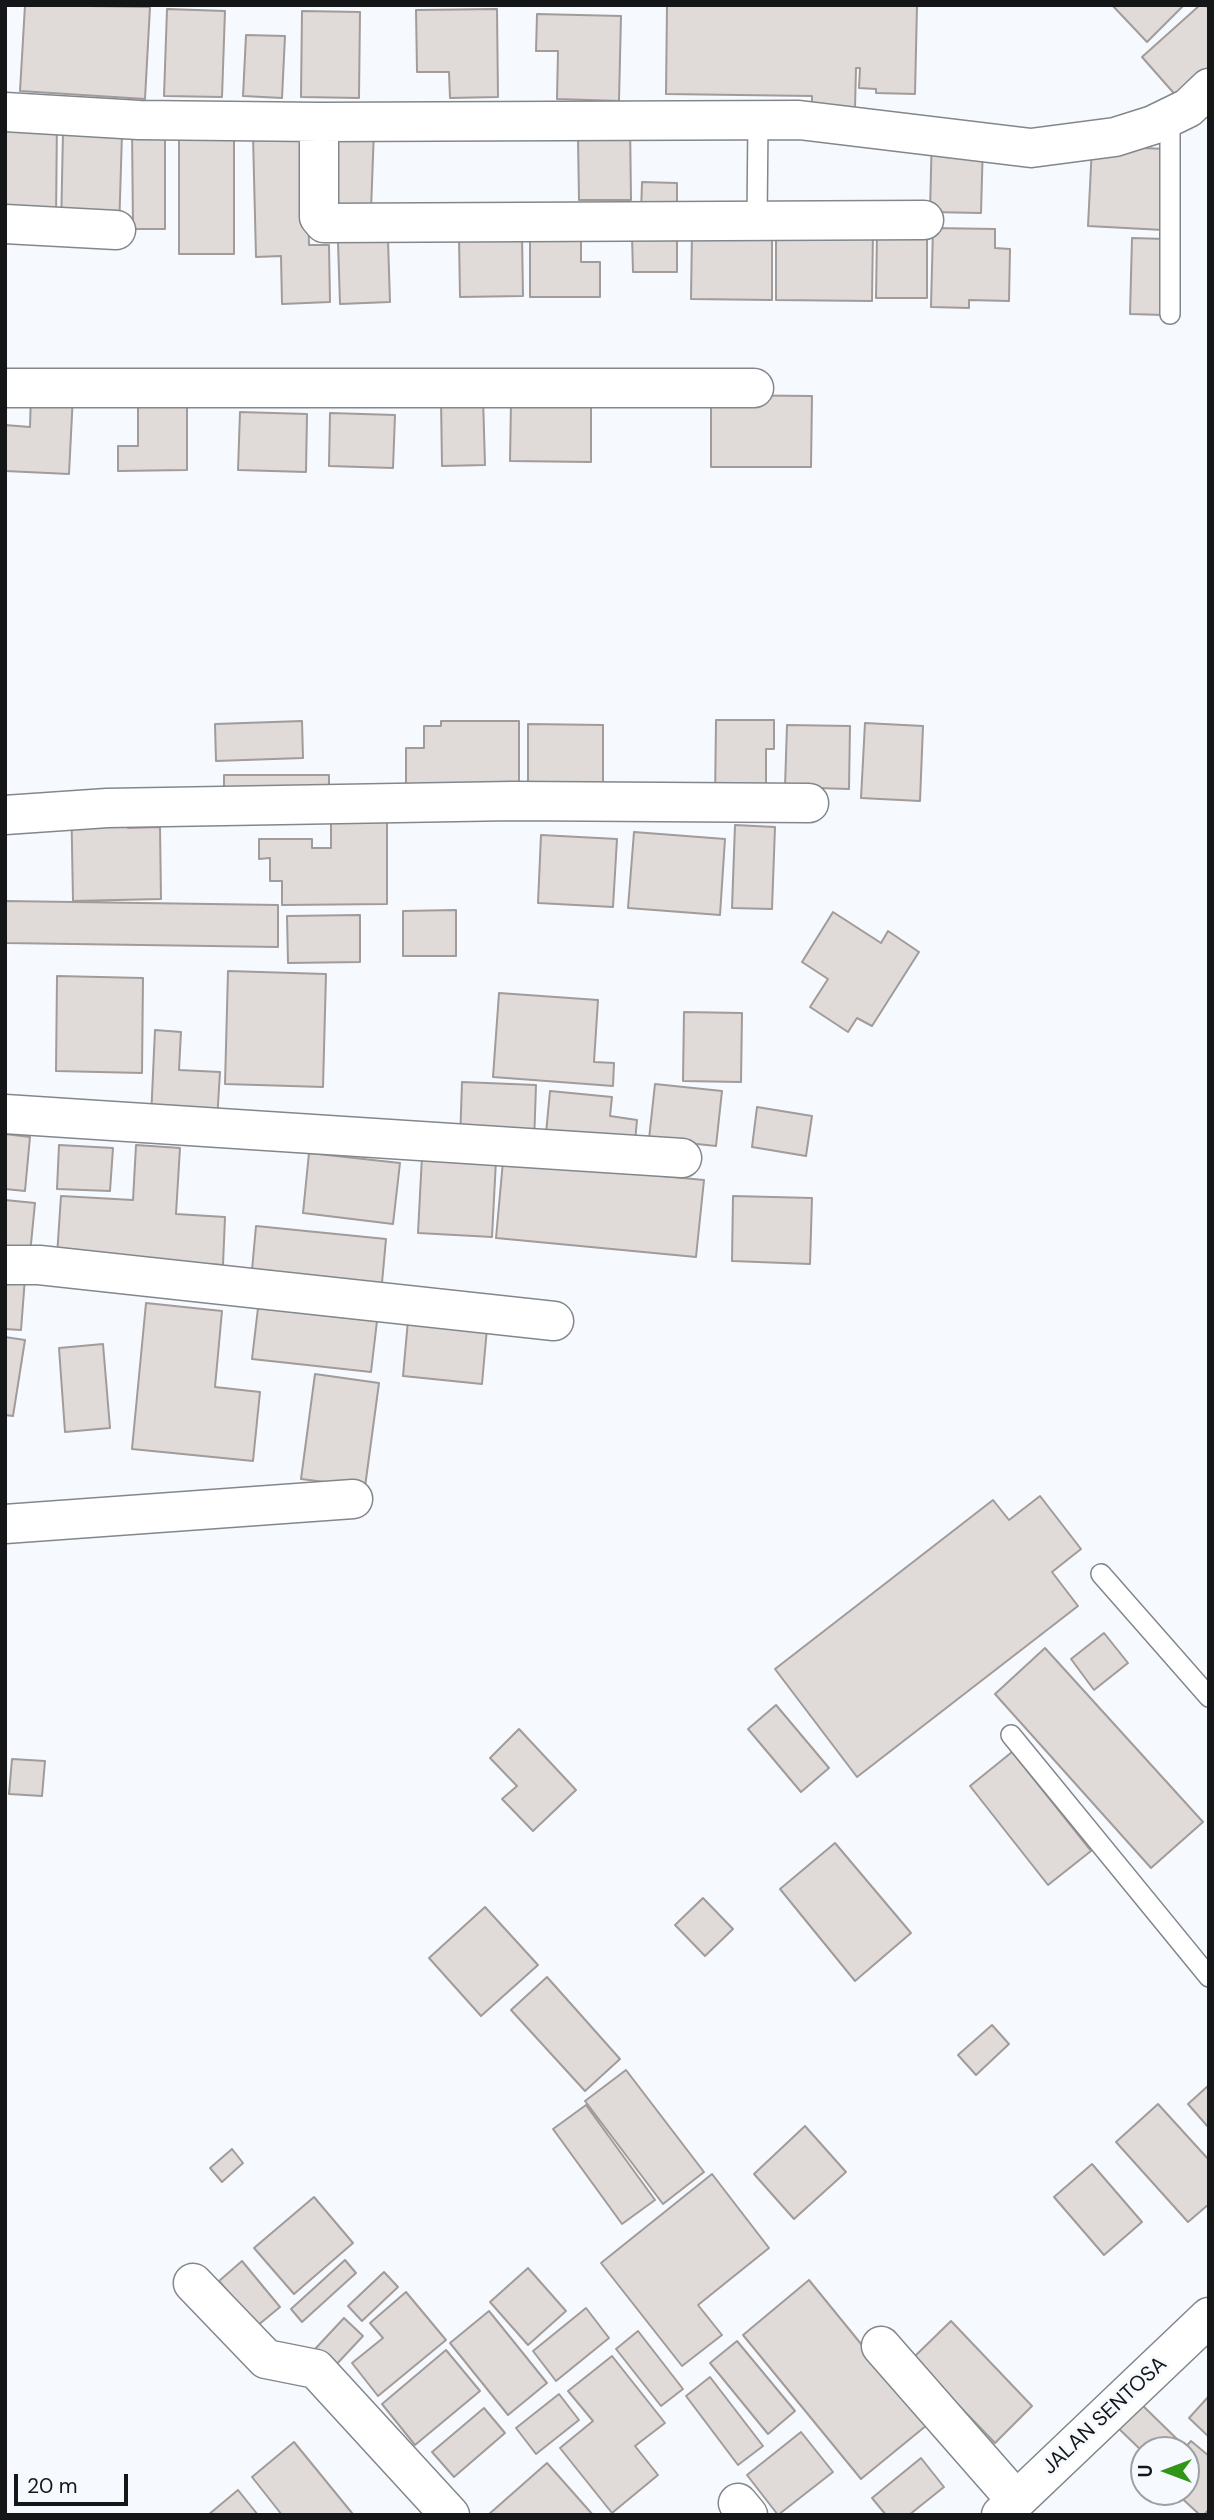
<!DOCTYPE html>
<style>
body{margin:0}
#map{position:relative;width:1214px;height:2520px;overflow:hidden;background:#f6faff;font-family:"DM Sans",sans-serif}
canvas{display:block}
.frame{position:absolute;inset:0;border:7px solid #151618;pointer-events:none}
.north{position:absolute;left:1130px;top:2436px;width:70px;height:70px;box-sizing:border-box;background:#f6faff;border:2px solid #9c9fa3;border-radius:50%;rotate:270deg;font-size:19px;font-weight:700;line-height:28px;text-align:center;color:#151618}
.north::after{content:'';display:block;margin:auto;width:24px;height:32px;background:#339517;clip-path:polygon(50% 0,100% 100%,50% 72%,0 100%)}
.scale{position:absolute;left:14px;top:2474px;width:114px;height:32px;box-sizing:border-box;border:4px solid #151618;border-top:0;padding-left:9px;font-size:21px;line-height:24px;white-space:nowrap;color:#151618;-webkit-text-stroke:5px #f6faff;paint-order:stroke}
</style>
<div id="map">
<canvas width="1214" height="2520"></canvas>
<div class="frame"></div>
<div class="north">U</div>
<div class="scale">20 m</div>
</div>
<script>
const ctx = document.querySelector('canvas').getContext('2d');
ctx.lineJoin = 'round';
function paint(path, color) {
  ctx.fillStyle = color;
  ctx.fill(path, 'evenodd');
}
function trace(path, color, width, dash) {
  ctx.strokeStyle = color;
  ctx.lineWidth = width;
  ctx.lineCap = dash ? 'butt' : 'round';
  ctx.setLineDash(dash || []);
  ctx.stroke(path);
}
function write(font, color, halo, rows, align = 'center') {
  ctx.font = font + ' "DM Sans",sans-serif';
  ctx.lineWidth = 6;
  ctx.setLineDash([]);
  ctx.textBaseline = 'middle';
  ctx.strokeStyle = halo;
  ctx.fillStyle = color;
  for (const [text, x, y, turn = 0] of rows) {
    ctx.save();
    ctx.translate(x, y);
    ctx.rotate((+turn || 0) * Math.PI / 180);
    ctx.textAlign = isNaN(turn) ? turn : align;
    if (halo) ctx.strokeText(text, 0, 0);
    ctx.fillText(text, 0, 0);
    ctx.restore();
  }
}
const building = new Path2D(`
 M 25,5 L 150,7 L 145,99 L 20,91 Z
 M 667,5 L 917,5 L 915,94 L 876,93 L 876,89 L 859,88 L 860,68 L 856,68 L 855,108 L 812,107 L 812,96 L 666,94 Z
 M 1112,5 L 1184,5 L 1147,42 Z
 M 1200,5 L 1209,7 L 1209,71 L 1179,99 L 1142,57 Z
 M 167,9 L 225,11 L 222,97 L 164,96 Z
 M 497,9 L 498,97 L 450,98 L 449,72 L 417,72 L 416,10 Z
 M 302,11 L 360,12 L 359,98 L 301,97 Z
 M 537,14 L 621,16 L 619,101 L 557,99 L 558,51 L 536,51 Z
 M 246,35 L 285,36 L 282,98 L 243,96 Z
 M 5,117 L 57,117 L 56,222 L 5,222 Z
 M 630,120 L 631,200 L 579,200 L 578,138 Z
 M 332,128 L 374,130 L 371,210 L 329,209 Z
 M 132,129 L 165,129 L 165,229 L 133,229 Z
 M 932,131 L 983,142 L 981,213 L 930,212 Z
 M 63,132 L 122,134 L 119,231 L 61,229 Z
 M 179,132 L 234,132 L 234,254 L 179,254 Z
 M 306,135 L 309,245 L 329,245 L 330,302 L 282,304 L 281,256 L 256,257 L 253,136 Z
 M 1092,146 L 1167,149 L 1163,230 L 1088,226 Z
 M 642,182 L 677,183 L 677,215 L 641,214 Z
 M 933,228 L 995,229 L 995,248 L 1010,249 L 1009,301 L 969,300 L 969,308 L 931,307 Z
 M 776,230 L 873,231 L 872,301 L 776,300 Z
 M 692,231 L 772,232 L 772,300 L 691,299 Z
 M 877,231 L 927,231 L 927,298 L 876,298 Z
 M 522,235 L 523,296 L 460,297 L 459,236 Z
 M 632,236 L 677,236 L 677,272 L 633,272 Z
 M 530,238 L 581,238 L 581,262 L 600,262 L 600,297 L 530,297 Z
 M 1132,238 L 1166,239 L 1164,315 L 1130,314 Z
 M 388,240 L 390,302 L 340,304 L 338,242 Z
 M 31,393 L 73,395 L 69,474 L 5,471 L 5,425 L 30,427 Z
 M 138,395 L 187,395 L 187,470 L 118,471 L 118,446 L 138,446 Z
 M 711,395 L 812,396 L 811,467 L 711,467 Z
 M 483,397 L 485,465 L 442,466 L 441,399 Z
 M 511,401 L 591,402 L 591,462 L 510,461 Z
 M 240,412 L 307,414 L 306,472 L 238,470 Z
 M 330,413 L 395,415 L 393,468 L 329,466 Z
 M 716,720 L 774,720 L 774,749 L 766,749 L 766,802 L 715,801 Z
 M 302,721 L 303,758 L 216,761 L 215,724 Z
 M 441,721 L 519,721 L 519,802 L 406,790 L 406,748 L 424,748 L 424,726 L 441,726 Z
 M 865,723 L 923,726 L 920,801 L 861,798 Z
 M 528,724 L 603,725 L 603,791 L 528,790 Z
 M 787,725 L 850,726 L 849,789 L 785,787 Z
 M 224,775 L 329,775 L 329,821 L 224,821 Z
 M 71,791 L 127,791 L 128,828 L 160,827 L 161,899 L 73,901 Z
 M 331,816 L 387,816 L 387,904 L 282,905 L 282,881 L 270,881 L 270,858 L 259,859 L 259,839 L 312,839 L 312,848 L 331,848 Z
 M 735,825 L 775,827 L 772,909 L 732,908 Z
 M 634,832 L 725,839 L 720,915 L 628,908 Z
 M 541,835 L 617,839 L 613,907 L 538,903 Z
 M 5,901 L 278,905 L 278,947 L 5,943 Z
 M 456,910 L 456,956 L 403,956 L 403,911 Z
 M 833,912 L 881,943 L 888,931 L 919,952 L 872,1026 L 857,1018 L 848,1032 L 810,1007 L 828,979 L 802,962 Z
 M 360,915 L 360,962 L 288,963 L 287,916 Z
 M 228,971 L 326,974 L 323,1087 L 225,1084 Z
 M 57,976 L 143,978 L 142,1073 L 56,1071 Z
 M 499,993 L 598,1000 L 594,1062 L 614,1063 L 613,1086 L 493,1077 Z
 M 684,1012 L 742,1013 L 741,1082 L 683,1081 Z
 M 155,1030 L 181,1032 L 179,1070 L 220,1072 L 217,1121 L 151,1118 Z
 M 462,1082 L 536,1085 L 534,1144 L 460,1142 Z
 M 655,1084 L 722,1091 L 716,1146 L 649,1139 Z
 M 550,1091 L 612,1097 L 610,1116 L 637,1120 L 634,1153 L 545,1144 Z
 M 757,1107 L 812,1116 L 806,1156 L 752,1147 Z
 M 5,1134 L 30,1137 L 25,1191 L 5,1189 Z
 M 59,1145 L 113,1148 L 110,1191 L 57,1189 Z
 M 136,1145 L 180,1148 L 176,1214 L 225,1217 L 223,1265 L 57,1256 L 61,1196 L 133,1200 Z
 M 309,1153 L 400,1163 L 393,1224 L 303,1213 Z
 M 422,1156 L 496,1160 L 492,1237 L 418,1233 Z
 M 503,1161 L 704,1180 L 696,1257 L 496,1238 Z
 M 733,1196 L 812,1198 L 810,1264 L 732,1261 Z
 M 5,1200 L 35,1203 L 30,1254 L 5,1252 Z
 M 256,1226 L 386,1239 L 381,1294 L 251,1281 Z
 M 5,1276 L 25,1278 L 21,1330 L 5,1329 Z
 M 146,1303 L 222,1311 L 215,1387 L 260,1392 L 253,1461 L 132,1449 Z
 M 258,1308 L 377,1321 L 371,1372 L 252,1359 Z
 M 408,1320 L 487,1328 L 482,1384 L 403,1376 Z
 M 5,1337 L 25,1340 L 13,1416 L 5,1415 Z
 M 103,1344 L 110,1428 L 65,1432 L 59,1348 Z
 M 315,1374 L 379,1383 L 365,1487 L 301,1479 Z
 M 1040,1496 L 1081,1549 L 1052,1572 L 1078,1606 L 857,1777 L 775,1669 L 993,1500 L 1009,1520 Z
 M 1104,1633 L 1128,1663 L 1094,1690 L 1071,1659 Z
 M 1045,1648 L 1203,1822 L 1151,1868 L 995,1694 Z
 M 776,1705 L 829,1768 L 801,1792 L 748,1729 Z
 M 519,1729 L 576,1790 L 533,1831 L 502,1799 L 517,1786 L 490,1758 Z
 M 1012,1752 L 1091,1851 L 1048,1885 L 970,1786 Z
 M 12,1759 L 45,1761 L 42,1796 L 9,1794 Z
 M 835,1843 L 911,1933 L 855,1981 L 780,1889 Z
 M 703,1898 L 733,1929 L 705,1956 L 675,1925 Z
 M 485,1907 L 538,1965 L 481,2016 L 429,1958 Z
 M 547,1977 L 620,2059 L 585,2091 L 511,2010 Z
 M 992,2025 L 1009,2044 L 976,2075 L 958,2055 Z
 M 626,2070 L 704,2172 L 663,2204 L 585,2101 Z
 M 1209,2085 L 1209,2128 L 1188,2104 Z
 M 1158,2104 L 1209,2160 L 1209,2204 L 1188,2222 L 1116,2142 Z
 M 586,2105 L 655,2200 L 622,2224 L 553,2129 Z
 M 805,2126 L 846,2172 L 794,2219 L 754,2174 Z
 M 232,2149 L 243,2163 L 222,2182 L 210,2168 Z
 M 1092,2164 L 1142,2222 L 1104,2255 L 1054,2197 Z
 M 712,2174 L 769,2248 L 698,2305 L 722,2335 L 682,2366 L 601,2263 Z
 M 314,2197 L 353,2243 L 294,2294 L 254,2248 Z
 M 345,2260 L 356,2273 L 302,2322 L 291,2309 Z
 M 242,2261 L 280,2307 L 257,2326 L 219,2281 Z
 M 528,2268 L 566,2311 L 528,2345 L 490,2302 Z
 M 384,2272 L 398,2287 L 362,2321 L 348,2306 Z
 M 809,2280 L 927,2425 L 861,2479 L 743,2335 Z
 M 406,2292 L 446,2340 L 378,2396 L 352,2363 L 383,2338 L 370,2323 Z
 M 586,2308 L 609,2338 L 556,2381 L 533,2351 Z
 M 489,2311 L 547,2383 L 508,2415 L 450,2343 Z
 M 344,2318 L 363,2336 L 334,2367 L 315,2349 Z
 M 951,2321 L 1032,2406 L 995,2443 L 913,2358 Z
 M 638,2331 L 683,2389 L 661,2406 L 616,2349 Z
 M 737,2341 L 795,2411 L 768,2434 L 710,2363 Z
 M 446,2350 L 480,2391 L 415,2445 L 382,2404 Z
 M 612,2356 L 665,2423 L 635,2446 L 658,2475 L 612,2513 L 560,2448 L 593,2421 L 568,2391 Z
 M 710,2377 L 763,2446 L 738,2465 L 686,2396 Z
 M 559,2394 L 579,2420 L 536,2454 L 516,2428 Z
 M 1209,2396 L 1209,2437 L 1189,2418 Z
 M 1138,2401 L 1179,2441 L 1170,2450 L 1144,2450 L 1144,2453 L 1115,2425 Z
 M 484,2408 L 505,2433 L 454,2477 L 432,2452 Z
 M 801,2432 L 833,2472 L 778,2515 L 747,2475 Z
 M 1191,2441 L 1209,2456 L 1209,2509 L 1204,2515 L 1200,2515 L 1175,2492 L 1186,2492 L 1186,2450 L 1183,2450 Z
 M 294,2442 L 352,2513 L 351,2515 L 282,2515 L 252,2477 Z
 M 921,2458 L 944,2487 L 909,2515 L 886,2515 L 872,2498 Z
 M 547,2463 L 593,2515 L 488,2515 Z
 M 238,2490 L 258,2515 L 208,2515 Z`);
const service = new Path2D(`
 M 1170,116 L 1170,314
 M 757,221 L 758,120
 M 1101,1574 L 1209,1697
 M 1011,1735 L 1209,1977`);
const minor = new Path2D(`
 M 5,112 L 139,120 L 319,122 L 799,120 L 1031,148 L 1115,137 L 1153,125 L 1188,108 L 1209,88
 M 319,122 L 319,217 L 324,223 L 924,220
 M 5,224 L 116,230
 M 5,388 L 754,388
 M 5,815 L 107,808 L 513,801 L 809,803
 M 5,1114 L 682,1158
 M 5,1265 L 39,1265 L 554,1321
 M 5,1524 L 353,1499
 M 193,2283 L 266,2359 L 316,2369 L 450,2515
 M 881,2346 L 1016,2500
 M 738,2503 L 748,2515
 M 1001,2515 L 1209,2317`);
const streetNames = [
 ["JALAN SENTOSA",1105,2416,-43]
];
paint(building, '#e0dad8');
trace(building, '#a19b99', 2);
trace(service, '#83878b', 22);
trace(minor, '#83878b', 41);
trace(service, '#fff', 19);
trace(minor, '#fff', 38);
write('21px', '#151618', '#f6faff', streetNames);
</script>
